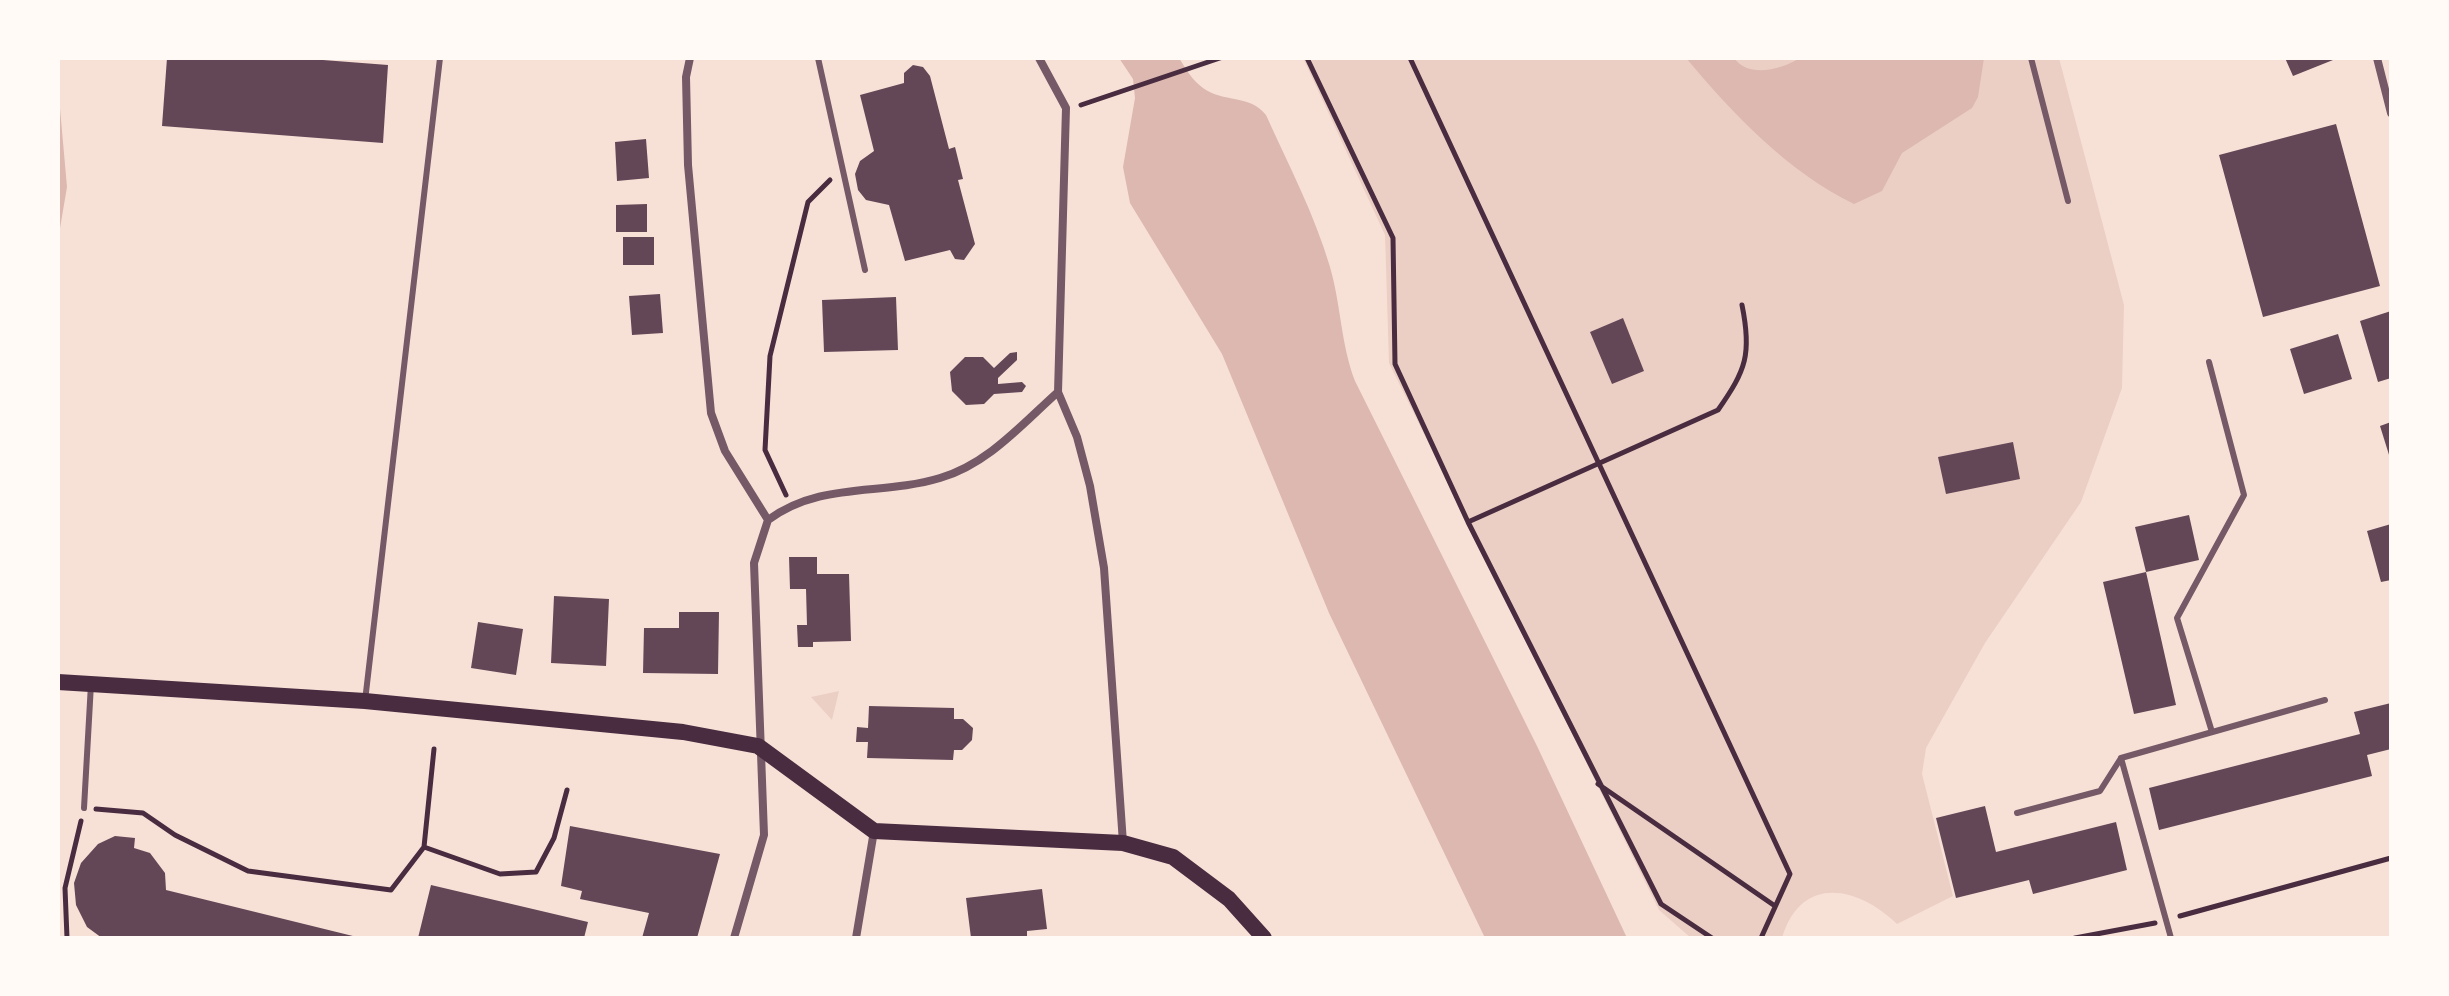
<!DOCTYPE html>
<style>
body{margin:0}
#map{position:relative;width:2449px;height:996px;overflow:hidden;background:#f7e1d7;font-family:"DM Sans",sans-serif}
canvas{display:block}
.frame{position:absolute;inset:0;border:60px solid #fffaf5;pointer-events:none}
</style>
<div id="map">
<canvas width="2449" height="996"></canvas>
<div class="frame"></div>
</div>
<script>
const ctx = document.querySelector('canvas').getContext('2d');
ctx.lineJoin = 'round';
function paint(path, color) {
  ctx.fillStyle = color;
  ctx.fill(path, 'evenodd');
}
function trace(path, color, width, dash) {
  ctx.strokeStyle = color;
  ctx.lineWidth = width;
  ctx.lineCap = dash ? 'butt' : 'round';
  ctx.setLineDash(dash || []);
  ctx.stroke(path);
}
const green = new Path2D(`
 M 1303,58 L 2059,58 L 2124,305 L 2122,388 L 2081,502 L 1985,643 L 1926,748 L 1922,774 L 1953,896 L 1897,924 C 1858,886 1801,874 1782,938 L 1691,938 L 1659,910 L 1389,363 L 1385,235 Z
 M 839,691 L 832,720 L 811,697 Z`);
const water = new Path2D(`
 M 1119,58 L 1179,58 C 1186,69 1192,80 1203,88 C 1223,103 1250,94 1266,115 C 1289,166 1314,213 1330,267 C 1341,305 1341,345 1355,381 L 1537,746 L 1627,938 L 1485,938 L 1329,613 L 1222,354 L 1130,203 L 1123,167 L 1135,98 L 1133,79 Z
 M 1686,58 L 1734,58 C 1749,79 1782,69 1800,58 L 1984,58 L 1978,97 L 1972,108 L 1902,153 L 1882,191 L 1854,204 C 1789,173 1732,113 1686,58 Z
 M 58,86 L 67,187 L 58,240 Z`);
const building = new Path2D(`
 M 167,58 L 297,58 L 388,65 L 383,143 L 162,126 Z
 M 2285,58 L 2338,58 L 2293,76 Z
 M 913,65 L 923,67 L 930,76 L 949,149 L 955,147 L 963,179 L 958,180 L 975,244 L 964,260 L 955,259 L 950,250 L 905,261 L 889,205 L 866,200 L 858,190 L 855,174 L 860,161 L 874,151 L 860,95 L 904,83 L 904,73 Z
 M 2336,124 L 2380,286 L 2263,317 L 2219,155 Z
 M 646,139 L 649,178 L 617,181 L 615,142 Z
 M 647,204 L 647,232 L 616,232 L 616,205 Z
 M 623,237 L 654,237 L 654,265 L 623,265 Z
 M 660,294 L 663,333 L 632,335 L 629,296 Z
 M 896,297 L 898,350 L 824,352 L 822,300 Z
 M 2391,311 L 2391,378 L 2378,382 L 2360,321 Z
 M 1623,318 L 1644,371 L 1612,384 L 1590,332 Z
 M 2338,334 L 2352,379 L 2304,394 L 2290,349 Z
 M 1017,352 L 1017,360 L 998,378 L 998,384 L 1022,382 L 1026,386 L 1022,392 L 994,394 L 984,404 L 966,405 L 952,391 L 950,372 L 965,357 L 983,357 L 994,368 L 1010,353 Z
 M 2391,422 L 2391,458 L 2390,458 L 2380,426 Z
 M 2013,442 L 2020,479 L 1946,494 L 1938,457 Z
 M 2189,515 L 2199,560 L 2146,572 L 2176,705 L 2134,714 L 2103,582 L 2146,572 L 2135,527 Z
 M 2391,524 L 2391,580 L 2381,582 L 2367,531 Z
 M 789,557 L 817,557 L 817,574 L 849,574 L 851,641 L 813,642 L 813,647 L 798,647 L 797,625 L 807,625 L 806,589 L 790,589 Z
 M 554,596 L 609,599 L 606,666 L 551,663 Z
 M 679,612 L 719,612 L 718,674 L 643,673 L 644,628 L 679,628 Z
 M 478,622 L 523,629 L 516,675 L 471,668 Z
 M 2391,703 L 2391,749 L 2367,755 L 2372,776 L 2159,830 L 2149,788 L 2360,734 L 2354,712 Z
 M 869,706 L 954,708 L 954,719 L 963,719 L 973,728 L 972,740 L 962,750 L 954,750 L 953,760 L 867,758 L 868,742 L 856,742 L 857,727 L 868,728 Z
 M 1985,806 L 1996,852 L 2116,822 L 2127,870 L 2033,894 L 2029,880 L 1956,898 L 1936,818 Z
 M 570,826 L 720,854 L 697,938 L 642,938 L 649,913 L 580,899 L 582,891 L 561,886 Z
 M 115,836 L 135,838 L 134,848 L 150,853 L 165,873 L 166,890 L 361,938 L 102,938 L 87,927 L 76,905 L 74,883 L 81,863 L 98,844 Z
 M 431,885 L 588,922 L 584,938 L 418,938 Z
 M 1042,889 L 1047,929 L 1027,931 L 1027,938 L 971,938 L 966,898 Z`);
const path = new Path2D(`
 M 1307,58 L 1393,238 L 1395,364 L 1468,522 L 1661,904 L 1712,938
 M 1410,58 L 1790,874 L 1761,938
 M 1081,105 L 1220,58
 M 786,495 L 765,450 L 770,356 L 808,202 L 830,180
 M 1468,522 L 1718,410 C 1746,370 1752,354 1742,305
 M 1598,784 L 1775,906
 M 96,809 L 143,813 L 175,835 L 248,871 L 391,890 L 424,847 L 434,749
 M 424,847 L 500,874 L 536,872 L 554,838 L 567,790
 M 2180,916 L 2391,858
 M 67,938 L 65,888 L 81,821
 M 2075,938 L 2155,923`);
const service = new Path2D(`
 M 818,58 L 865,270
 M 2031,58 L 2068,201
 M 2209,362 L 2244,495 L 2177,618 L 2212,732
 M 365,701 L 440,58
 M 2121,758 L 2171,938
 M 84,808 L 91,684
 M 2017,813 L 2100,791 L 2121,758 L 2325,700`);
const minor = new Path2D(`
 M 690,58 L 686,77 L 688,165 L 711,413 L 725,451 L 768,520 L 754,563 L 764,835 L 734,938
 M 1039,58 L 1066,108 L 1058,392 L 1077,437 L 1090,486 L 1104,568 L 1123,843
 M 2377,58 L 2391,113
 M 768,520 C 821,481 880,496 940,478 C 988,464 1022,424 1058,392
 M 856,938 L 874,831`);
const secondary = new Path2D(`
 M 58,682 L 365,701 L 683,732 L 758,746 L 874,831 L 1123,843 L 1173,857 L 1229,899 L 1264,938`);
paint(green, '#ebcfc5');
paint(water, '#dcb8b0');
paint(building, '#644757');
trace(path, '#4a2c40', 5);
trace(service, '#755966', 6);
trace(minor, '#755966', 8);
trace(secondary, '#4a2c40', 16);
</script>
